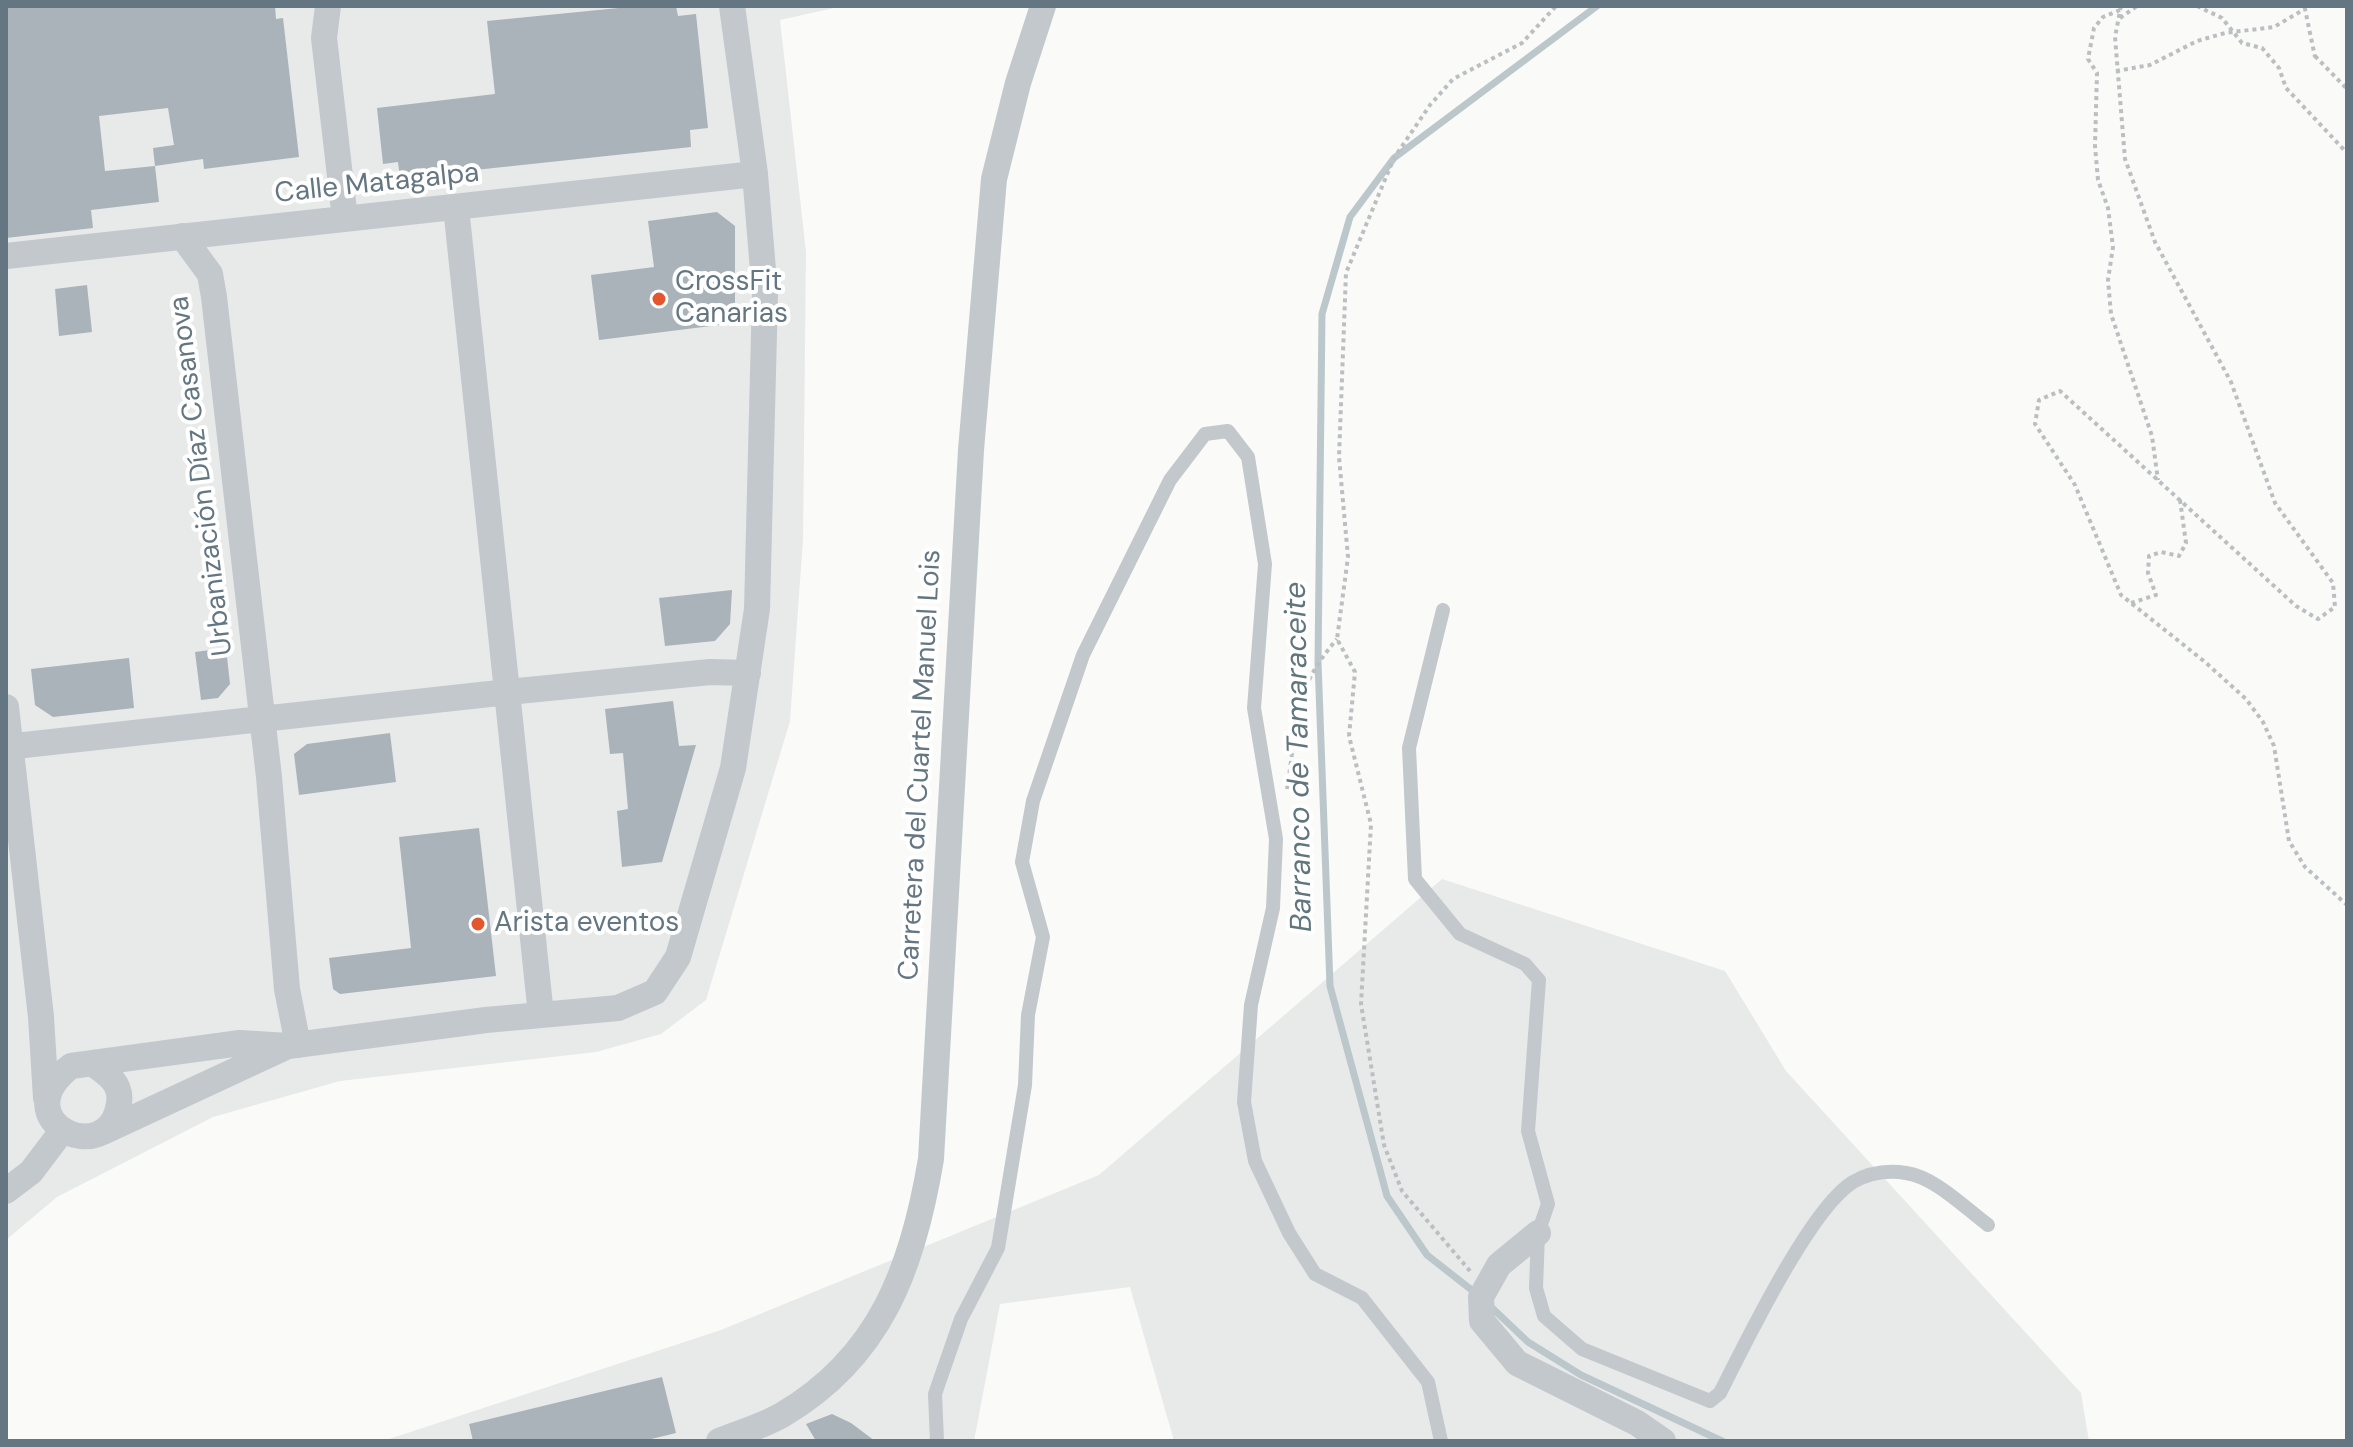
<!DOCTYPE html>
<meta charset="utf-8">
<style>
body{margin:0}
#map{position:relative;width:2353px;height:1447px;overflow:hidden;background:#fafaf8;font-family:"DM Sans",sans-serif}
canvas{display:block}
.frame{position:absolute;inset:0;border:8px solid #657683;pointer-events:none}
</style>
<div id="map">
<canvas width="2353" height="1447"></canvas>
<div class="frame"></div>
</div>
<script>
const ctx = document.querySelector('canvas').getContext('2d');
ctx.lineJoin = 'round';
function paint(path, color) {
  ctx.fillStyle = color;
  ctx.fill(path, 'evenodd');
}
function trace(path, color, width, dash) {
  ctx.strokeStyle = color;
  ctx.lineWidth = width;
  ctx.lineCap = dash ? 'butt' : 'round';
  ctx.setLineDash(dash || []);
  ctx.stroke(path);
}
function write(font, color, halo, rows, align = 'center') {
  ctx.font = font + ' "DM Sans",sans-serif';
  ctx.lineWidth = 8;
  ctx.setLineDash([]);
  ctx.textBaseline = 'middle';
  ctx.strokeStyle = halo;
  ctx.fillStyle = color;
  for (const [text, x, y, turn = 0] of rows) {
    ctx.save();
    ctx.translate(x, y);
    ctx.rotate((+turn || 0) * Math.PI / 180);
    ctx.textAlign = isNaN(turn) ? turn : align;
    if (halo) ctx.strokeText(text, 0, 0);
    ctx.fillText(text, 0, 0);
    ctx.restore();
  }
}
const built = new Path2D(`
 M 6,6 L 843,6 L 780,20 L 806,252 L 803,539 L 790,721 L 706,1000 L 661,1034 L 596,1052 L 340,1081 L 213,1117 L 57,1197 L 6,1240 Z
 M 1442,879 L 1725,971 L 1786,1071 L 2081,1393 L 2089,1441 L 1174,1441 L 1130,1287 L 1000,1304 L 974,1441 L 383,1441 L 721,1330 L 1099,1175 Z`);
const stream = new Path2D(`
 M 1478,1295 L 1427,1255 L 1387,1196 L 1330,986 L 1318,662 L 1322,314 L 1350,217 L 1394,158 L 1597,6
 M 1490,1306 L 1528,1342 L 1581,1375 L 1722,1441`);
const building = new Path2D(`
 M 6,6 L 275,6 L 276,19 L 283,18 L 299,157 L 204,169 L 203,159 L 155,166 L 159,202 L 91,210 L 93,228 L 6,238 ZM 168,108 L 174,145 L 153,148 L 155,166 L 105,171 L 99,116 Z
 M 639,6 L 676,6 L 678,16 L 696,14 L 708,128 L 690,130 L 691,147 L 400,178 L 398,162 L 383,164 L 377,108 L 495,94 L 487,21 Z
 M 717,212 L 735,226 L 735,323 L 599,340 L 591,275 L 654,267 L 648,221 Z
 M 87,285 L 92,332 L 59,336 L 55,289 Z
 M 732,590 L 730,624 L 715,641 L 665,646 L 659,598 Z
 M 226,648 L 230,684 L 218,698 L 201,700 L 195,652 Z
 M 129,658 L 134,708 L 53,717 L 35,705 L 31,669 Z
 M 673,701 L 679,746 L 696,745 L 662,862 L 622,867 L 617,811 L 628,809 L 623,753 L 610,754 L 605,709 Z
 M 390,733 L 396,782 L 299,795 L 294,754 L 307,744 Z
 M 479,828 L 496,976 L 340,994 L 333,989 L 329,958 L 411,948 L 399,837 Z
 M 662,1377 L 676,1433 L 643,1441 L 473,1441 L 469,1424 Z
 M 832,1414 L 851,1423 L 875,1441 L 816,1441 L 806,1424 Z`);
const path = new Path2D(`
 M 2121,6 L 2115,37 L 2125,159 L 2155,242 L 2231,382 L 2275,503 L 2333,583 L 2335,607 L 2318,619 L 2296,606 L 2060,391 L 2039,400 L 2035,424 L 2075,485 L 2121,595 L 2205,662 L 2246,699 L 2263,722 L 2274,746 L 2289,841 L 2305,867 L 2347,905
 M 2197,6 L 2222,18 L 2242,43 L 2262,48 L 2279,68 L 2286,88 L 2347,153
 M 2120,10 L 2103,17 L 2094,28 L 2088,59 L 2097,73 L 2095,146 L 2098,180 L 2108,208 L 2113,247 L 2108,280 L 2111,314 L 2152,436 L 2158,480
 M 2120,18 L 2137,6
 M 2315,56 L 2347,89
 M 2116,71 L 2150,65 L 2197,41 L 2225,33 L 2274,27 L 2305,9 L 2315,57
 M 2131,603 L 2156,595 L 2148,573 L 2149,556 L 2161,552 L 2179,556 L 2186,543 L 2180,500
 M 1287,789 C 1298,723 1290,694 1337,639
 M 1470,1271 L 1402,1191 L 1384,1145 L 1361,1004 L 1371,824 L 1349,736 L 1355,672 L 1337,639 L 1348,557 L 1339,457 L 1346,273 L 1394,158 L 1430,105 L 1453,79 L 1522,43 L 1556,6`);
const service = new Path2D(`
 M 1443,610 L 1409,748 L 1415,879 L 1460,934 L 1525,964 L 1539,980 L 1528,1131 L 1548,1204 L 1538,1233 L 1536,1288 L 1544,1316 L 1582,1349 L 1710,1401 L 1720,1393 C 1744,1346 1810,1208 1853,1182 C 1869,1173 1887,1170 1906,1173 C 1935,1177 1965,1208 1988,1225
 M 937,1441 L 935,1394 L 961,1319 L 998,1248 L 1025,1085 L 1028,1015 L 1043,937 L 1022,862 L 1033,801 L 1083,655 L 1170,480 L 1205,434 L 1228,431 L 1248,457 L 1265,564 L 1254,708 L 1276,839 L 1273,908 L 1251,1005 L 1244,1102 L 1255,1161 L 1289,1233 L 1315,1274 L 1362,1298 L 1428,1382 L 1441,1441`);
const minor = new Path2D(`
 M 328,6 L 324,38 L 345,219
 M 456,207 L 541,1015
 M 182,236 L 210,274 L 214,297 L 269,777 L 287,989 L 298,1045
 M 6,256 L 755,174
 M 6,707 L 41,1017 L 46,1098
 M 6,747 L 508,692 L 710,672 L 748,673
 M 93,1064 C 108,1074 122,1084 119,1103 C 110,1172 0,1121 71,1066 L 240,1043 L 288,1046 L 486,1020 L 618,1008 L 655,992 L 678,957 L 733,768 L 757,609 L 765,294 L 755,174 L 732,6
 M 103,1132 L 288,1046
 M 6,1191 L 31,1172 L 62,1131
 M 1538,1233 L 1499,1265 L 1481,1297 L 1482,1321 L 1517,1363 L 1637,1423 L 1663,1441
 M 719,1441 C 739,1433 763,1426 782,1415 C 881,1357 913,1267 931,1159 L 971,450 L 994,179 L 1018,83 L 1043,6`);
const markers = [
 [659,299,8,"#e4572e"],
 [478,924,8,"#e4572e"]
];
const streetNames = [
 ["Calle Matagalpa",377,184,-6],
 ["Urbanización Díaz Casanova",202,476,-97],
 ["Carretera del Cuartel Manuel Lois",921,765,-87]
];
const poiNames = [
 ["CrossFit",675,283],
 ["Canarias",675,315],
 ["Arista eventos",494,924]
];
const waterNames = [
 ["Barranco de Tamaraceite",1300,757,-91]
];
paint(built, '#e8e9e9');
trace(stream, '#bbc7cb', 7);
paint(building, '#aab3b9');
trace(path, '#bbbfc2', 4, [4, 4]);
trace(service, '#c3c8cc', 14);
trace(minor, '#c3c8cc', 26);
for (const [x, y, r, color] of markers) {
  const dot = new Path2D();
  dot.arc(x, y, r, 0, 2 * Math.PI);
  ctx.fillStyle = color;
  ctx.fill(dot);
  trace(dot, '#fff', 3);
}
write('28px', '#657683', '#fff', streetNames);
write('28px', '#657683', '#fff', poiNames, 'left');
write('italic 30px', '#60757c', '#fff', waterNames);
</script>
